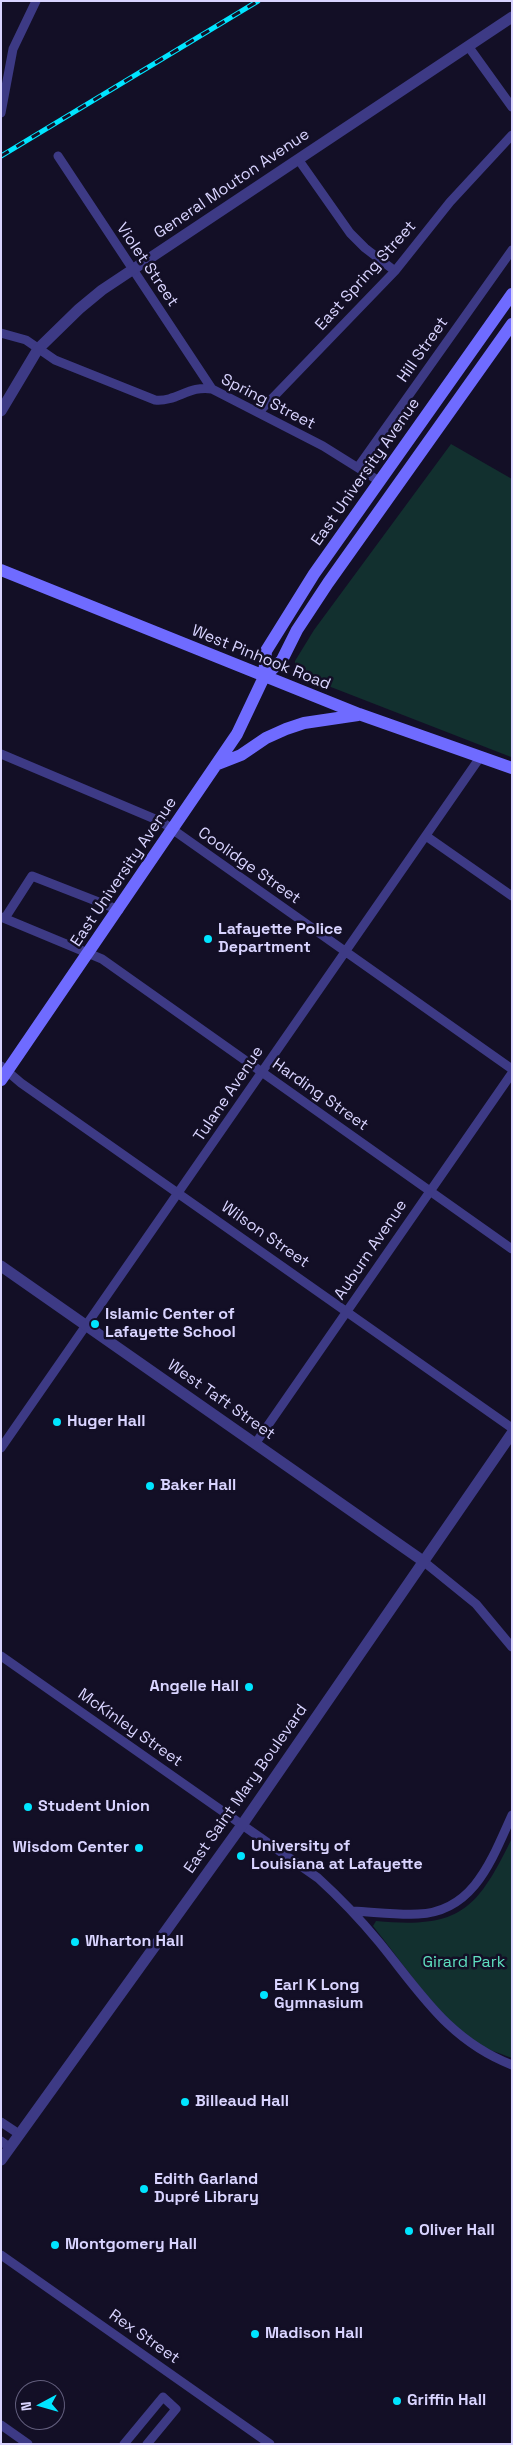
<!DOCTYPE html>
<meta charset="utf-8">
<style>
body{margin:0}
#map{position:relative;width:513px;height:2445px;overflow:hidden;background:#130f26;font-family:"Space Grotesk",sans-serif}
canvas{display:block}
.frame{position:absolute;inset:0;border:2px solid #d9d4ff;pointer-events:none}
.north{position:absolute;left:15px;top:2380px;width:50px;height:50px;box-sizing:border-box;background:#130f26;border:1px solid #625e7d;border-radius:50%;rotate:264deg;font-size:14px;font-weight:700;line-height:20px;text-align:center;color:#d9d4ff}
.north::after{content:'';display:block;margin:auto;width:18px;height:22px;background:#00e5ff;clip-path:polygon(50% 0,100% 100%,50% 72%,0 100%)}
</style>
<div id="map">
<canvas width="513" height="2445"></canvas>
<div class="frame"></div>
<div class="north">N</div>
</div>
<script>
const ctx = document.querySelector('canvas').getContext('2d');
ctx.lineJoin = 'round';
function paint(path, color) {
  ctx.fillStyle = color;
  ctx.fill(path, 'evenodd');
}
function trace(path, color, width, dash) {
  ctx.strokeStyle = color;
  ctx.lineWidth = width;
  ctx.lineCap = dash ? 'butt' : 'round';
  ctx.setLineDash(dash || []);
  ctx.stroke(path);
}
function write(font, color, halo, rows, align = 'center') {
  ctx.font = font + ' "Space Grotesk",sans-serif';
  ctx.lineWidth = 5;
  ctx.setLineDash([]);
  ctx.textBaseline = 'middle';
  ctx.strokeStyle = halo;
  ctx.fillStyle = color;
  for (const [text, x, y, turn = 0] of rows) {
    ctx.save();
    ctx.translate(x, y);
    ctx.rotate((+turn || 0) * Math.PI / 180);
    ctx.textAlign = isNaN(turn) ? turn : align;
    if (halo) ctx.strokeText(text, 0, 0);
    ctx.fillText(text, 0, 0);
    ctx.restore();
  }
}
const green = new Path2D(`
 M 451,444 L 512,479 L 511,757 L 300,675 L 295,669 L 295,661 L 314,630 Z
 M 512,1838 L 512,2058 C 499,2053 485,2049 474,2041 C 436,2014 402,1962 373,1926 L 376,1921 C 460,1929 477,1910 512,1838 Z`);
const minor = new Path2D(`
 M 468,46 L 512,107
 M 1,113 L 13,49 L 36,1
 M 58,156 L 212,389
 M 298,159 L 350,233 L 365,248 L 395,271
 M 1,333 L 26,340 L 55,360 L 155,400 C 177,402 189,385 212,389 L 323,446 L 379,481
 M 259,412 L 395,271 L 450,202 L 512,135
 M 358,467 L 512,250
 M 1,754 L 162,822 L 512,1069
 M 426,836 L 512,896
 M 1,917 L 102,959 L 512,1249
 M 5,918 L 32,876 L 119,910
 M 1,1066 L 21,1083 L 512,1428
 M 255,1444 L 512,1073
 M 1,1448 L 481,756
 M 423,1561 L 476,1604 L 512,1647
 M 1,1656 L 318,1878 C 340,1898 360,1919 379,1942 C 420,1992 448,2040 512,2065
 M 353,1911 C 374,1912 397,1915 418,1914 C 474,1912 492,1859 512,1815
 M 1,2122 L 19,2134
 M 1,2141 L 9,2147
 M 1,2255 L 270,2444
 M 1,2425 L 28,2444
 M 124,2444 L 163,2397 L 176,2409 L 147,2444`);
const tertiary = new Path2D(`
 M 1,411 L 38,349 L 79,309 L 102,290 L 512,17
 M 1,1266 L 423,1561
 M 1,2160 L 242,1825 L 512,1433`);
const secondary = new Path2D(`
 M 1,570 L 359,714 L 512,768
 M 264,677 L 282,660 L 297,630 L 328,583 L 512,324
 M 218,764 L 241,755 L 266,738 L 286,729 L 304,723 L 358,715
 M 1,1080 L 237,734 L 264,677 L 266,651 L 314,574 L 512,294`);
const rail = new Path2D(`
 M 1,156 L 258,1`);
const markers = [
 [208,939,5,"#00e5ff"],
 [95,1324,5,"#00e5ff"],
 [57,1422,5,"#00e5ff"],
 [150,1486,5,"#00e5ff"],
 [249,1687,5,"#00e5ff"],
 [28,1807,5,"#00e5ff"],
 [139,1848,5,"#00e5ff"],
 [241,1856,5,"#00e5ff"],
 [75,1942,5,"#00e5ff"],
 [264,1995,5,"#00e5ff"],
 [185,2102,5,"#00e5ff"],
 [144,2189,5,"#00e5ff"],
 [409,2231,5,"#00e5ff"],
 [55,2245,5,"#00e5ff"],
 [255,2334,5,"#00e5ff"],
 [397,2401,5,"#00e5ff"]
];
const streetNames = [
 ["General Mouton Avenue",232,184,-34],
 ["Violet Street",147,265,56],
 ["East Spring Street",366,276,-48],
 ["Hill Street",423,350,-55],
 ["Spring Street",268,402,27],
 ["East University Avenue",366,472,-55],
 ["West Pinhook Road",261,658,22],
 ["Coolidge Street",249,866,35],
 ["East University Avenue",124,872,-56],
 ["Tulane Avenue",229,1094,-56],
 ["Harding Street",320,1095,35],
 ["Wilson Street",265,1235,35],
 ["Auburn Avenue",371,1250,-56],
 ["West Taft Street",221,1400,35],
 ["McKinley Street",130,1728,35],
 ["East Saint Mary Boulevard",246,1789,-55],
 ["Rex Street",144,2337,35]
];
const poiNames = [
 ["Lafayette Police",218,930],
 ["Department",218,948],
 ["Islamic Center of",105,1315],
 ["Lafayette School",105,1333],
 ["Huger Hall",67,1422],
 ["Baker Hall",160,1486],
 ["Angelle Hall",239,1687,"right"],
 ["Student Union",38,1807],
 ["University of",251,1847],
 ["Louisiana at Lafayette",251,1865],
 ["Wisdom Center",129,1848,"right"],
 ["Wharton Hall",85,1942],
 ["Earl K Long",274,1986],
 ["Gymnasium",274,2004],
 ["Billeaud Hall",195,2102],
 ["Edith Garland",154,2180],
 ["Dupré Library",154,2198],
 ["Oliver Hall",419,2231],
 ["Montgomery Hall",65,2245],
 ["Madison Hall",265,2334],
 ["Griffin Hall",407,2401]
];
const parkNames = [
 ["Girard Park",464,1963]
];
paint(green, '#12302f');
trace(minor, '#3d3a85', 9);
trace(tertiary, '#3d3a85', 11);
trace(secondary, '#6f6bff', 12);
trace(rail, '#00e5ff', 5);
trace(rail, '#130f26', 3, [9]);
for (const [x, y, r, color] of markers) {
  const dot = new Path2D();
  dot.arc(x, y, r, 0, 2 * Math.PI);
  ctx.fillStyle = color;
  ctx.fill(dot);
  trace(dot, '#130f26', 2);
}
write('16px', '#d9d4ff', '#130f26', streetNames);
write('bold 16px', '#d9d4ff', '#130f26', poiNames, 'left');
write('16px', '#5fe0c0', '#130f26', parkNames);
</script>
